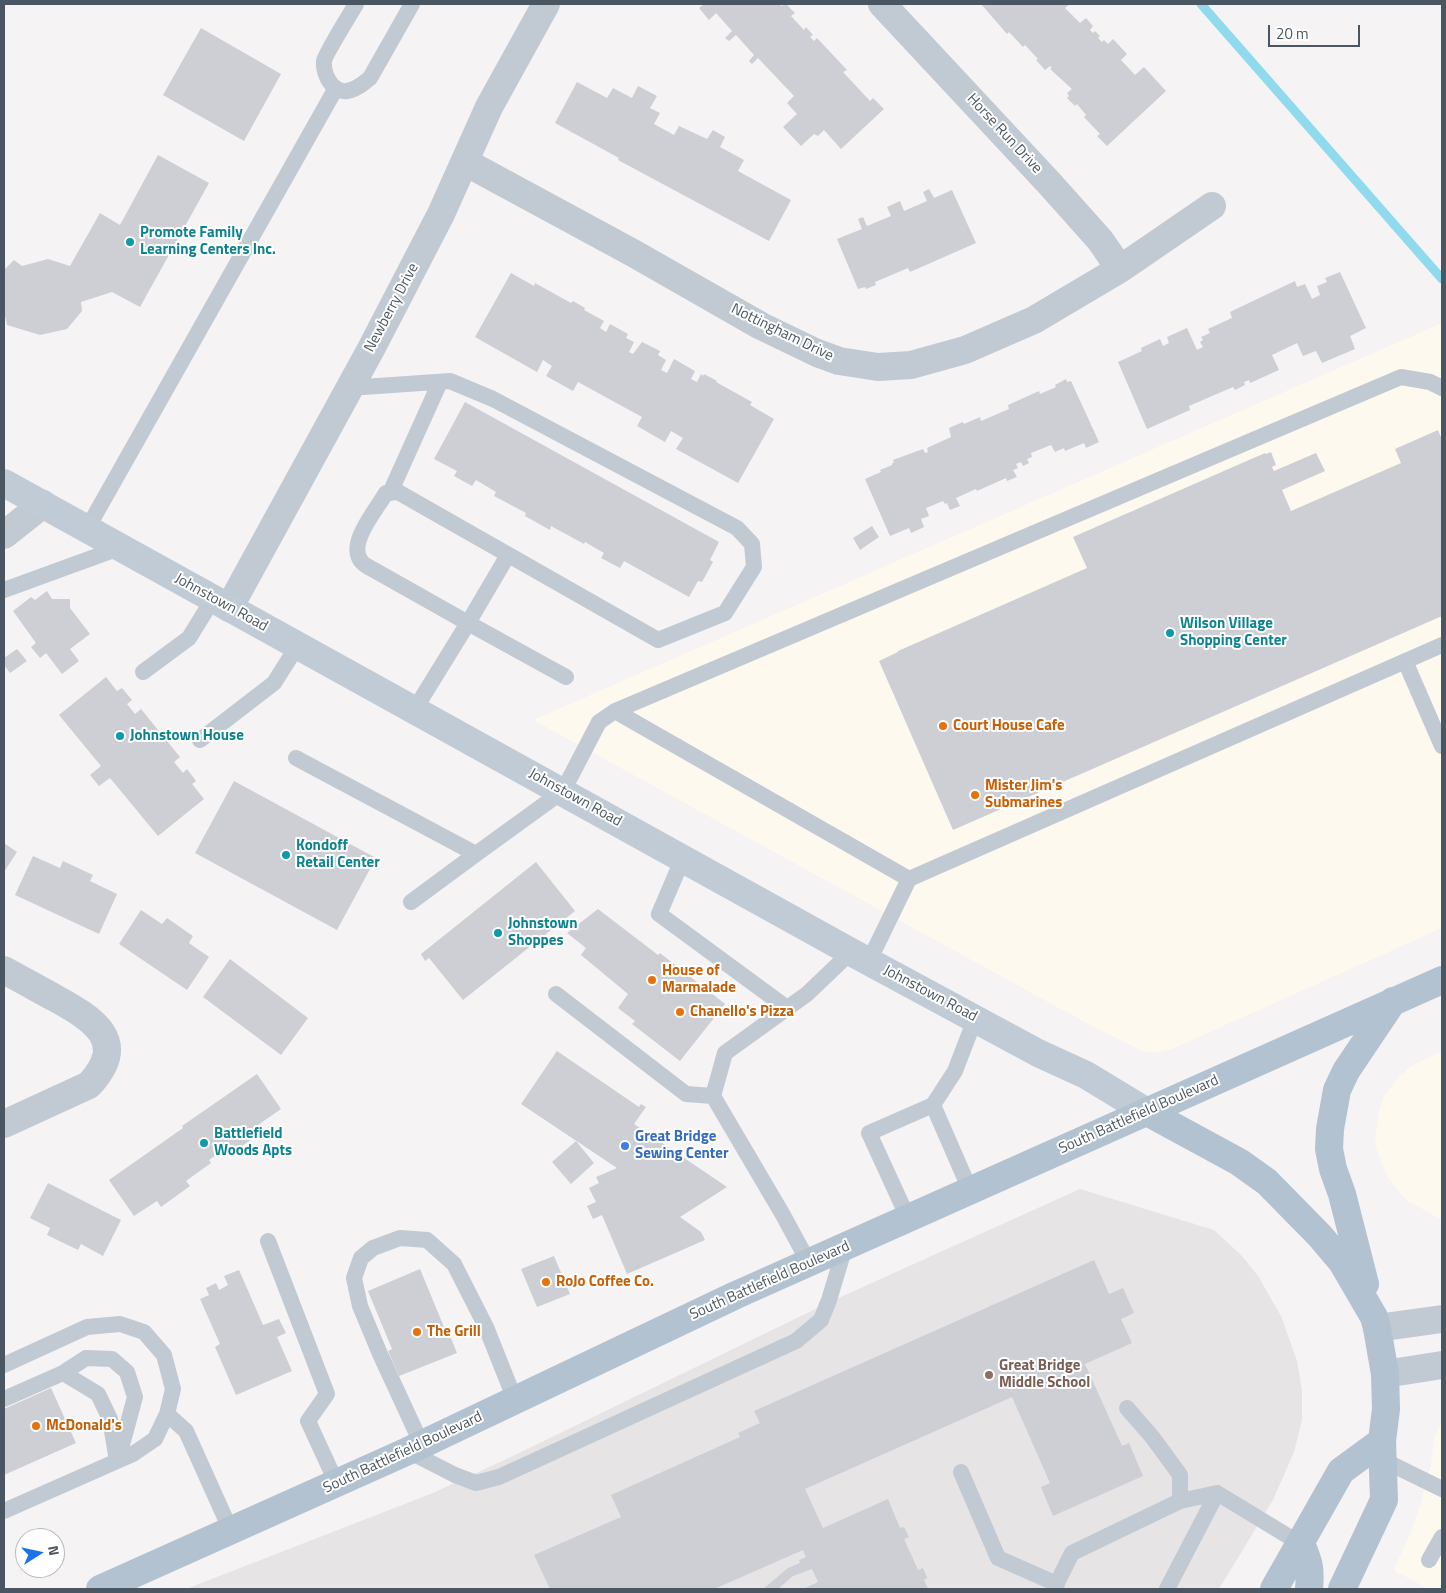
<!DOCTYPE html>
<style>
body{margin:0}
#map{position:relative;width:1446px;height:1593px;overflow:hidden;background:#f5f3f3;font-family:"Titillium Web",sans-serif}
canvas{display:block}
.frame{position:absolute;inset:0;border:5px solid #4a5661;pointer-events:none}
.north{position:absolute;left:15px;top:1528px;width:50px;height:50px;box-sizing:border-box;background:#fff;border:1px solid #b7bbc0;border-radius:50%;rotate:80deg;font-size:14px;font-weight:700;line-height:20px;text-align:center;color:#4a5661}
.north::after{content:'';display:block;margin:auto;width:18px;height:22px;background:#1a73e8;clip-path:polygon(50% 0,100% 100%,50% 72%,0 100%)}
.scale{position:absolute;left:1268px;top:25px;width:92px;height:22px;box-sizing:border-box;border:2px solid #4a5661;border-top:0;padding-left:6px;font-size:15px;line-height:18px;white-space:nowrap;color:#4a5661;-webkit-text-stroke:4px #fff;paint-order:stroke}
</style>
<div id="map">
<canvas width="1446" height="1593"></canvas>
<div class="frame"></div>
<div class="north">N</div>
<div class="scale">20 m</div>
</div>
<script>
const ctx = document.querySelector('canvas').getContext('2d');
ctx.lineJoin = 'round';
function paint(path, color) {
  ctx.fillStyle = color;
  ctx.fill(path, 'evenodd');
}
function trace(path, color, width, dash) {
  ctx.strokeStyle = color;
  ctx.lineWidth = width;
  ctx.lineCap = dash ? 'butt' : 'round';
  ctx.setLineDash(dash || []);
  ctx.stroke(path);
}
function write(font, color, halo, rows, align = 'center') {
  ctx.font = font + ' "Titillium Web",sans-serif';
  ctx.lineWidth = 4;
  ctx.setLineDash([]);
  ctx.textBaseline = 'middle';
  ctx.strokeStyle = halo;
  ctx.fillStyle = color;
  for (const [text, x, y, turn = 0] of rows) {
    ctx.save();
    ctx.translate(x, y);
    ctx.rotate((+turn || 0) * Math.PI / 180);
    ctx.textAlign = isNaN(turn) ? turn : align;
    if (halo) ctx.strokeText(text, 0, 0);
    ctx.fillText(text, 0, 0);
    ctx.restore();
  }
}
const commercial = new Path2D(`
 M 1442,323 L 1442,928 L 1172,1049 L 1154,1053 L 1143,1051 L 1092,1026 L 533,720 Z
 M 1442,1051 L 1442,1220 L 1408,1201 L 1401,1194 L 1387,1177 L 1375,1145 L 1378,1115 L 1384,1096 L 1396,1080 L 1411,1066 Z
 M 1442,1422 L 1442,1589 L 1429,1589 L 1393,1570 L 1408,1539 L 1420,1506 L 1431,1465 L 1434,1437 Z`);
const education = new Path2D(`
 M 1080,1189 L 1214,1230 L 1242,1256 L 1258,1276 L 1281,1316 L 1297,1361 L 1302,1390 L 1302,1420 L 1294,1452 L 1273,1500 L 1219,1589 L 186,1589 L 433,1493 L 517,1454 L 834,1300 Z`);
const stream = new Path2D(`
 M 1201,4 L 1442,279`);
const building = new Path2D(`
 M 704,4 L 780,4 L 781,6 L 786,4 L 795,13 L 791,16 L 804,30 L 806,27 L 813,35 L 810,37 L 814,41 L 817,38 L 847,70 L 843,72 L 870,101 L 873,98 L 884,109 L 841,149 L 824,130 L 818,136 L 814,134 L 801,146 L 783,127 L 797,114 L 787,103 L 794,96 L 758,58 L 752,64 L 749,61 L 754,55 L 736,35 L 729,41 L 725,38 L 732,31 L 716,13 L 709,20 L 699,8 Z
 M 981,4 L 1070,4 L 1065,8 L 1080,23 L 1086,18 L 1093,26 L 1090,30 L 1093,33 L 1095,31 L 1100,36 L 1098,38 L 1102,42 L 1104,40 L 1108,44 L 1113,39 L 1127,54 L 1121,60 L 1135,75 L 1144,67 L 1166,91 L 1107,146 L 1097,136 L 1100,134 L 1084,117 L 1086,115 L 1077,104 L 1075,106 L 1067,98 L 1069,96 L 1067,93 L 1072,89 L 1050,69 L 1052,68 L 1050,66 L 1045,70 L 1036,60 L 1038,59 L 1025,45 L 1023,47 L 1009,32 L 1007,34 Z
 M 201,28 L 281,74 L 244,141 L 163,95 Z
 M 577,82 L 607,98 L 613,88 L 632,98 L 638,86 L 657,96 L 650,108 L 660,113 L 654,124 L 674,135 L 679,126 L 707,139 L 713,130 L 725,137 L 720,147 L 744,160 L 738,171 L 791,200 L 769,241 L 618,160 L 619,158 L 555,123 Z
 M 158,155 L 209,183 L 140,307 L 112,292 L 81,302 L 82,311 L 67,329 L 40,335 L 7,325 L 4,311 L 4,270 L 14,260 L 22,266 L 48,259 L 70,266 L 100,213 L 120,225 Z
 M 929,189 L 934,198 L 952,190 L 976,243 L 910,272 L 908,268 L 875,282 L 876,285 L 866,289 L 865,287 L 858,289 L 837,239 L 862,229 L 858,219 L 863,217 L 867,226 L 891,216 L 887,207 L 900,201 L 904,211 L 927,201 L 923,192 Z
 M 1340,272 L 1366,328 L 1350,336 L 1355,349 L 1322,363 L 1316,351 L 1303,356 L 1297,343 L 1272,355 L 1279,370 L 1250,383 L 1249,380 L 1244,382 L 1245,385 L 1235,390 L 1233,387 L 1189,406 L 1190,410 L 1147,429 L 1118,362 L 1142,351 L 1141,348 L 1160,339 L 1163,346 L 1169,343 L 1167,337 L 1187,328 L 1197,350 L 1203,347 L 1200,342 L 1203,340 L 1201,337 L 1210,333 L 1208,329 L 1232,318 L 1230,312 L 1295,281 L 1297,287 L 1305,284 L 1312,299 L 1320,295 L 1317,286 L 1327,282 L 1325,278 Z
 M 511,273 L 534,286 L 535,283 L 571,303 L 573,301 L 585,308 L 584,310 L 604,321 L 600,328 L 606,332 L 610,324 L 628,334 L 626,338 L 634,342 L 629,352 L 633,354 L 642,342 L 660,351 L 658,355 L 666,360 L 661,370 L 667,373 L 674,359 L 695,371 L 691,379 L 697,382 L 701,374 L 703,376 L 704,374 L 717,381 L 716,382 L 752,402 L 750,405 L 774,419 L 738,483 L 676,449 L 683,438 L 671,431 L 665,442 L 637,426 L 642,417 L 578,382 L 573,391 L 546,376 L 552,366 L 543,360 L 537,372 L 475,337 Z
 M 1066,379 L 1067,382 L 1071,381 L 1099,442 L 1086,448 L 1084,443 L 1065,451 L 1064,448 L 1055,452 L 1051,445 L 1031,453 L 1032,457 L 1027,459 L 1029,463 L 1023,466 L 1021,462 L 1016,464 L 1018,468 L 1013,470 L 1017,477 L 1007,481 L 1006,478 L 977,491 L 976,489 L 956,498 L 960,506 L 950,510 L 947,503 L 945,504 L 943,501 L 926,508 L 929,516 L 921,519 L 924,527 L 911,533 L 909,528 L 890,536 L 865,479 L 881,472 L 880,470 L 892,465 L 892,463 L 894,463 L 893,460 L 923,449 L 925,453 L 928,452 L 927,448 L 951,437 L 949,428 L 963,422 L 964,424 L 980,417 L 981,421 L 1009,409 L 1008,405 L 1039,391 L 1040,394 L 1056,387 L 1055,385 Z
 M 465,402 L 719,542 L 710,560 L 713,562 L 702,582 L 698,581 L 689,597 L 624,561 L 620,568 L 601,558 L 604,553 L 585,542 L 584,544 L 551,526 L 550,530 L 525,516 L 526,513 L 494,496 L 496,492 L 476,480 L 472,486 L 454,476 L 457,471 L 434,459 Z
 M 1438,430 L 1442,440 L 1442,616 L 953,830 L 879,661 L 898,652 L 898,651 L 1087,568 L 1073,537 L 1265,453 L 1266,454 L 1271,452 L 1276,465 L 1272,467 L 1274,471 L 1316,453 L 1325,471 L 1282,490 L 1291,511 L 1401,463 L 1395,449 Z
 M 872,526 L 879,537 L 860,550 L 853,538 Z
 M 47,591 L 52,599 L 70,599 L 70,608 L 90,634 L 70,649 L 79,661 L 62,674 L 46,653 L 40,658 L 31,647 L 36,643 L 13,611 L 31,597 L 35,600 Z
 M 17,649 L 27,661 L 10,673 L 4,665 L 4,658 Z
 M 106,677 L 117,691 L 122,688 L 132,700 L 127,704 L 135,714 L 141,709 L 180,757 L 174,762 L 183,773 L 187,769 L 196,781 L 192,784 L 204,799 L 158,836 L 110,778 L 99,786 L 90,775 L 101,766 L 59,715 Z
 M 234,781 L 376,858 L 337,930 L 195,853 Z
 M 4,843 L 17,852 L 4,872 Z
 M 33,856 L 60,868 L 63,861 L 93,875 L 90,881 L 117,894 L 99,934 L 15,895 Z
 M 536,862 L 575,911 L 463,1000 L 429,958 L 425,961 L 421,954 Z
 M 598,909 L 658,955 L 660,953 L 725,1004 L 680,1061 L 632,1024 L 635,1021 L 618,1008 L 628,994 L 581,955 L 586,948 L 567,933 Z
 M 141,910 L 162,924 L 167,918 L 193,936 L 189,943 L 209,957 L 187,990 L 119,944 Z
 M 230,959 L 308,1018 L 281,1055 L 203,997 Z
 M 557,1051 L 639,1107 L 641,1104 L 646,1107 L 634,1124 L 727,1187 L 680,1217 L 701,1232 L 705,1240 L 627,1274 L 602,1215 L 593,1219 L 587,1206 L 596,1202 L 589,1188 L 599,1183 L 596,1177 L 617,1168 L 521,1104 Z
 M 257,1074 L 281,1109 L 248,1132 L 252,1139 L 232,1153 L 228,1147 L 209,1160 L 211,1163 L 186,1181 L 190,1186 L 161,1207 L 157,1201 L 134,1216 L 109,1180 L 183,1128 L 182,1126 Z
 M 576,1141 L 594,1163 L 571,1184 L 552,1162 Z
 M 48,1183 L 121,1220 L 103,1256 L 81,1244 L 78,1250 L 47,1235 L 50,1228 L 30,1218 Z
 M 554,1256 L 570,1294 L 537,1307 L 521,1269 Z
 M 1094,1260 L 1109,1294 L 1123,1288 L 1134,1313 L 1121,1319 L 1132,1343 L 1085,1364 L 1122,1446 L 1129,1443 L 1143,1476 L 1053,1516 L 1041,1487 L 1050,1483 L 1012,1397 L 805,1489 L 823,1528 L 888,1499 L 900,1528 L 904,1527 L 909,1537 L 904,1539 L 918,1570 L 923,1568 L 927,1578 L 924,1580 L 928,1589 L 803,1589 L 818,1582 L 812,1569 L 793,1576 L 778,1589 L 763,1589 L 788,1568 L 800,1563 L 799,1560 L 806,1557 L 803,1550 L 714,1589 L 550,1589 L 534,1555 L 621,1517 L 611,1495 L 740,1437 L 738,1433 L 760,1423 L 754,1411 Z
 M 420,1269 L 444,1327 L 446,1326 L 457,1353 L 399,1376 L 388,1351 L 392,1349 L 368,1291 Z
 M 239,1270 L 263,1325 L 279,1319 L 286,1333 L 277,1337 L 292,1371 L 236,1395 L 215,1347 L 220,1344 L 200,1299 L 209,1295 L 206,1288 L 216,1283 L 219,1290 L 228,1285 L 224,1276 Z
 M 51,1388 L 76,1443 L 4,1475 L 4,1409 Z`);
const service = new Path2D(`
 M 356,4 C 351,13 325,54 324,61 C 323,74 332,93 347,91 C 356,90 364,83 370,78 L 412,4
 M 349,388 L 450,381 L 493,399 L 737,528 L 752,544 L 754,567 L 725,613 L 658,640 L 398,492 L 386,493 C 377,509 347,543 361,561 C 363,564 370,568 374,570 L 468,623 L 415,709
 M 390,493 L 440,382
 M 87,529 L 336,88
 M 508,555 L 468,623 L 566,677
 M 4,590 L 122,547
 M 1405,661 L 1442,746
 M 143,672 L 189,638 L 213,599
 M 615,711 L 909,879
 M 200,740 L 274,683 L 298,645
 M 296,758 L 476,854 L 563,791 L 599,722 L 615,711 L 1401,377 L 1430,382 L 1442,388
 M 683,858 L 659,914 L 787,1008
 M 411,902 L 476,854
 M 869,961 L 909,879 L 1442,645
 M 556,994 L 686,1094 L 713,1096
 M 933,1105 L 970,1190
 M 908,1218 L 869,1133 L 933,1105 L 955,1071 L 975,1019
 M 268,1241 L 327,1394 L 308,1421 L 337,1484
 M 809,1263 L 783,1215 L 713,1096 L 725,1053 L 807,994 L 851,952
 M 4,1365 L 87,1327 L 120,1324 L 144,1332 L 164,1355 L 173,1389 L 167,1414 L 155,1439 L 133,1454 L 4,1511
 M 63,1373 L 86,1358 L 112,1359 L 127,1372 L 135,1397 L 119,1456
 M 4,1399 L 63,1373 L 98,1394 L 110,1419 L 117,1461
 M 1127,1408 L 1153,1438 L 1180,1475 L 1180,1501
 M 167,1414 L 186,1431 L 231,1531
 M 422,1445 L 380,1354 L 360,1306 L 354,1278 L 361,1258 L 373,1248 L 400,1238 L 427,1240 L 454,1264 L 486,1327 L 515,1400
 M 408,1451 L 455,1475 L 476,1483 L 499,1477 L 796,1341 L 821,1320 L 829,1300 L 845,1247
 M 1383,1460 L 1442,1489
 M 961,1472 L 998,1558 L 1057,1584
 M 1429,1560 L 1442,1537
 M 1054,1589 L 1072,1553 L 1180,1501 L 1217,1493 L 1301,1544
 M 1167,1589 L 1217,1493`);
const minor = new Path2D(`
 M 882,4 L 1050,184 L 1100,240 L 1120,269
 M 465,162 L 633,253 L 761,326 L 817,353 L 839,361 L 878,367 L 911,365 L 965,350 L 1034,320 L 1120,269 L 1212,206
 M 4,535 L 43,504
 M 229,608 L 371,349 L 441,214 L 489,107 L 546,4
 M 4,970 C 21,979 38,989 55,998 C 93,1019 130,1041 89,1085 L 4,1124
 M 1377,1328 L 1442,1319
 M 1385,1374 L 1442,1365`);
const secondary = new Path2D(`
 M 4,483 L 851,952 L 1038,1053 L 1086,1075 L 1147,1112`);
const primary = new Path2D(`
 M 1147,1112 L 1239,1162 L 1267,1182 L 1320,1236 L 1342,1262 L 1374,1317 L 1377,1328 L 1385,1374 L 1386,1409 L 1382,1441 L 1384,1500 L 1342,1589
 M 1365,1284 L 1342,1194 L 1333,1169 L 1329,1149 L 1330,1129 L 1337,1090 L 1346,1071 L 1393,1001
 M 1301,1544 C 1309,1562 1311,1569 1309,1589
 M 100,1589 L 408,1451 L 736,1295 L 1442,980
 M 1274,1589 L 1341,1471 L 1382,1441`);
const markers = [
 [130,242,5,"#0f9aa8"],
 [1170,633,5,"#0f9aa8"],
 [943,726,5,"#e8710a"],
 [120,736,5,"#0f9aa8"],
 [975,795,5,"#e8710a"],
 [286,855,5,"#0f9aa8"],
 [498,933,5,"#0f9aa8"],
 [652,980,5,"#e8710a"],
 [680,1012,5,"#e8710a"],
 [204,1143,5,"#0f9aa8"],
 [625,1146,5,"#3f7fe0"],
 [546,1282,5,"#e8710a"],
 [417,1332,5,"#e8710a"],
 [989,1375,5,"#8d6e63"],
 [36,1426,5,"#e8710a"]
];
const streetNames = [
 ["Horse Run Drive",1004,134,47],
 ["Newberry Drive",392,308,-62],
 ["Nottingham Drive",782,333,26],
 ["Johnstown Road",221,603,29],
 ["Johnstown Road",575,798,29],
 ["Johnstown Road",930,994,28],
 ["South Battlefield Boulevard",1139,1115,-24],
 ["South Battlefield Boulevard",770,1281,-24],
 ["South Battlefield Boulevard",403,1453,-25]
];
const cultureNames = [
 ["Promote Family",140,233],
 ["Learning Centers Inc.",140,250],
 ["Wilson Village",1180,624],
 ["Shopping Center",1180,641],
 ["Johnstown House",130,736],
 ["Kondoff",296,846],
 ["Retail Center",296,863],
 ["Johnstown",508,924],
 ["Shoppes",508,941],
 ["Battlefield",214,1134],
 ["Woods Apts",214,1151]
];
const foodNames = [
 ["Court House Cafe",953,726],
 ["Mister Jim's",985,786],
 ["Submarines",985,803],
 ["House of",662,971],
 ["Marmalade",662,988],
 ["Chanello's Pizza",690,1012],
 ["RoJo Coffee Co.",556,1282],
 ["The Grill",427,1332],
 ["McDonald's",46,1426]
];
const shopNames = [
 ["Great Bridge",635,1137],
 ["Sewing Center",635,1154]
];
const educationNames = [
 ["Great Bridge",999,1366],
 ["Middle School",999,1383]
];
paint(commercial, '#fdf9ef');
paint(education, '#e6e4e5');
trace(stream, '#90daee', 9);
paint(building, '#cdcfd5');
trace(service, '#c1cad2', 16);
trace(minor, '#c1cad2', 28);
trace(secondary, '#c1cbd6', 28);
trace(primary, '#b3c2d1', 28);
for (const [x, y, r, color] of markers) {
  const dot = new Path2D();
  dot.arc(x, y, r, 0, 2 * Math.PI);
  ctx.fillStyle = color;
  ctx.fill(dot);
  trace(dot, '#fff', 2);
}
write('15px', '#4a5661', '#fff', streetNames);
write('bold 15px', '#0d838f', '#fff', cultureNames, 'left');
write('bold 15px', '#c56008', '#fff', foodNames, 'left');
write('bold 15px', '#366cbe', '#fff', shopNames, 'left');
write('bold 15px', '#785e54', '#fff', educationNames, 'left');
</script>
